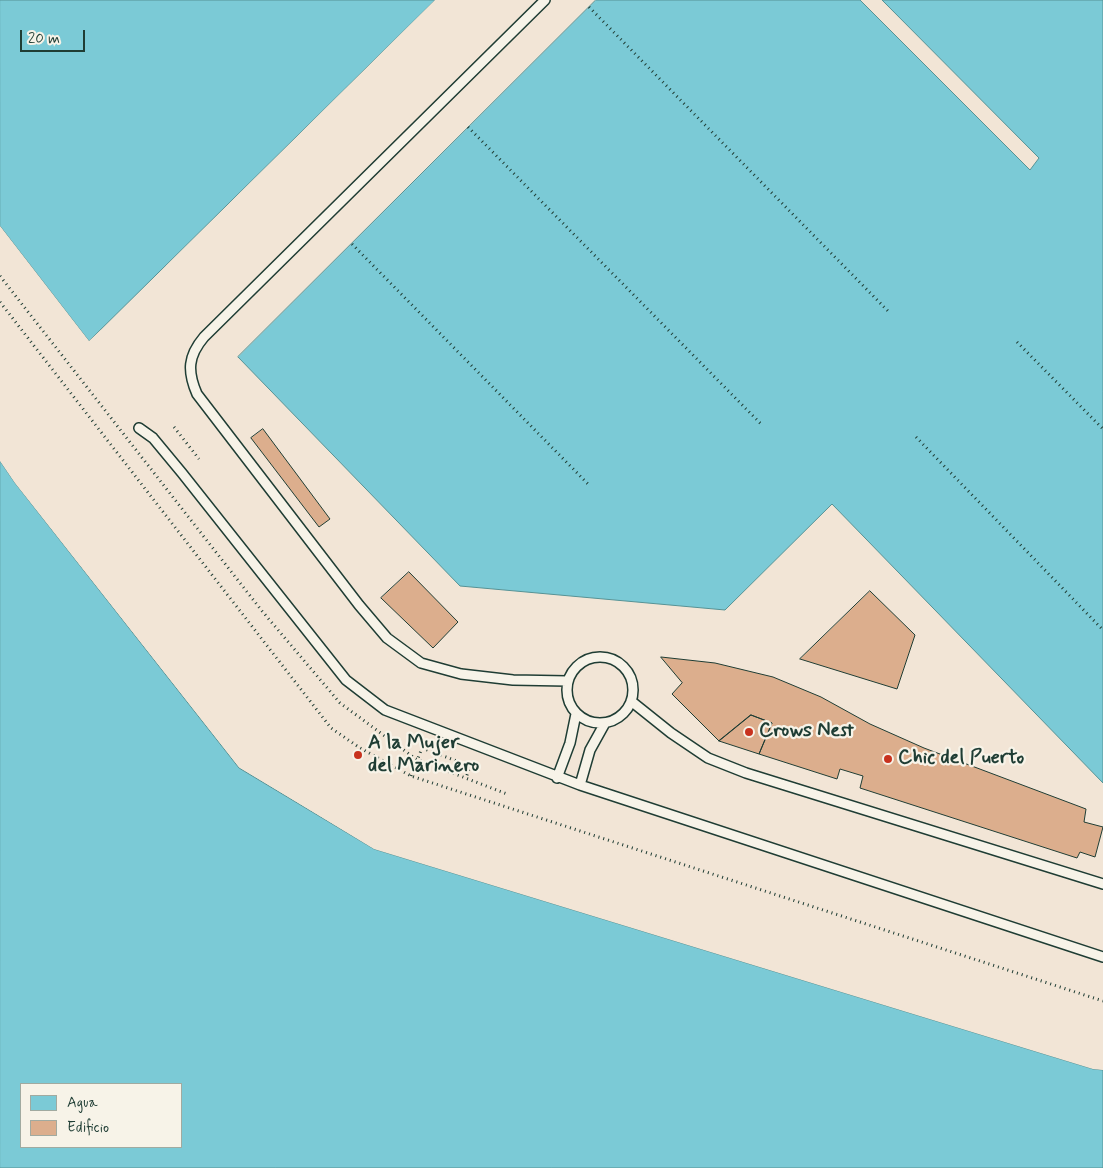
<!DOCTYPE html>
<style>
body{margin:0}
#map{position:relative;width:1103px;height:1168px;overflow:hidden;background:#f2e5d6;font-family:Mynerve,sans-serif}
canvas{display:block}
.legend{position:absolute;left:20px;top:1083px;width:162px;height:65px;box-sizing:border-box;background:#f7f3e8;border:1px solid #a1aaa0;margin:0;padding:6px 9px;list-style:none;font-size:15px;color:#1f3d34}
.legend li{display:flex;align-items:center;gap:10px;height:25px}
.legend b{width:25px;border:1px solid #a1aaa0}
.scale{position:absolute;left:20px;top:30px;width:65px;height:22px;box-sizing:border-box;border:2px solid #1f3d34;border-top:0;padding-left:6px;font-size:15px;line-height:18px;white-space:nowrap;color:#1f3d34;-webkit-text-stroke:4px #f7f3e8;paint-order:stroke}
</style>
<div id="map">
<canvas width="1103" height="1168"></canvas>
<ul class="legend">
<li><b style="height:14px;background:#7bcad6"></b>Agua</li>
<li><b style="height:14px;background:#dcae8d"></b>Edificio</li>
</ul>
<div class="scale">20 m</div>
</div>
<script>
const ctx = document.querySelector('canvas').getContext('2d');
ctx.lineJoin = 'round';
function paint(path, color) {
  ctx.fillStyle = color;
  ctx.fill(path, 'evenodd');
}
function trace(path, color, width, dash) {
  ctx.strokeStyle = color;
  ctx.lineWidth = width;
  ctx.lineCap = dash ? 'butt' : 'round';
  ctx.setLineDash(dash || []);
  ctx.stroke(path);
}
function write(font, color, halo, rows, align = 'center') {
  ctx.font = font + ' Mynerve,sans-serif';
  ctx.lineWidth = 4.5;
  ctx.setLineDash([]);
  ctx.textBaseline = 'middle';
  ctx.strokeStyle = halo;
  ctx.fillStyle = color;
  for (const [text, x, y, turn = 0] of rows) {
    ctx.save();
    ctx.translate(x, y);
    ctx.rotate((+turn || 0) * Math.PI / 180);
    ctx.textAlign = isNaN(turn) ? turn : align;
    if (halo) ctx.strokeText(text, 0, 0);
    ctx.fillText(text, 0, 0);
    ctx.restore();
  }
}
const water = new Path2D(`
 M 0,0 L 435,0 L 89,341 L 0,226 Z
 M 596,0 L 860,0 L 1030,170 L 1039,158 L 882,0 L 1103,0 L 1103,783 L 832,504 L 725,610 L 460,586 L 238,357 Z
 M 0,461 L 15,483 L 239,768 L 374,849 L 1093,1069 L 1103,1070 L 1103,1168 L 0,1168 ZM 21,1084 L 181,1084 L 181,1147 L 21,1147 Z`);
const pier = new Path2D(`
 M 435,0 L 438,0 L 168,267 L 166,266 Z
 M 0,226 L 89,341 L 101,330 L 102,332 L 91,343 L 87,343 L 0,231 Z
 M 0,459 L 241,766 L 375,847 L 1094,1067 L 1103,1067 L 1103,1070 L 1093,1069 L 374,849 L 239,767 L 15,483 L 0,461 Z`);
const building = new Path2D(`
 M 263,429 L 330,519 L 319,527 L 251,438 Z
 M 409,572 L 458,622 L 433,648 L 381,598 Z
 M 870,591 L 915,635 L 897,689 L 800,659 Z
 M 661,657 L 715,663 L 773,677 L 821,697 L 870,724 L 924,748 L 1086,809 L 1084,822 L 1103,827 L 1095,857 L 1080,852 L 1077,858 L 860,788 L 863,776 L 840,769 L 837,779 L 759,754 L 772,723 L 751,715 L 719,741 L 672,694 L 682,683 Z
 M 751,715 L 772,723 L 759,754 L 719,741 Z`);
const path = new Path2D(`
 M 589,7 L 888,311
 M 468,127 L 763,426
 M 352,244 L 588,484
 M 0,276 L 262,611 L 340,703 L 416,759 L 507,794
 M 0,302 L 331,728 L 360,748 L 411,776 L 1103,1001
 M 1017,342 L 1103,429
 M 174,427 L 199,459
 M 916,437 L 1103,630
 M 411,776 L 422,748 L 470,766 L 466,778`);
const lane = new Path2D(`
 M 545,0 L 204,337 C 188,356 187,371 197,394 L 359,605 L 387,638 L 421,663 L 461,674 L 513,680 L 567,681
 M 139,428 L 153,438 L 182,473 L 346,680 L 385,710 L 580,785 L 1103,957
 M567 690a33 33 0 1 1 66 0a33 33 0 1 1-66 0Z
 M 631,701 L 671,733 L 708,758 L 746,773 L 1103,884
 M 557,778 L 570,743 L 576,714
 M 580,785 L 590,750 L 605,723`);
const markers = [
 [749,732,5,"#c8321e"],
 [358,755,5,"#c8321e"],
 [888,759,5,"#c8321e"]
];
const poiNames = [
 ["Crows Nest",759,732],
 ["A la Mujer",368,744],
 ["del Marinero",368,767],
 ["Chic del Puerto",898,759]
];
paint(water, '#7bcad6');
trace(water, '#569295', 1);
paint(pier, '#f2e5d6');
paint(building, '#dcae8d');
trace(building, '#1f3d34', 1);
trace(lane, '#1f3d34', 12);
trace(path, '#1f3d34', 3, [1, 4]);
trace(lane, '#f7f3e8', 9);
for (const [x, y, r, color] of markers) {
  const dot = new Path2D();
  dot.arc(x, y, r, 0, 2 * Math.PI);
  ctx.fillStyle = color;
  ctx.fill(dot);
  trace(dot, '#f7f3e8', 2);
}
write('bold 20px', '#1f3d34', '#f7f3e8', poiNames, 'left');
</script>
